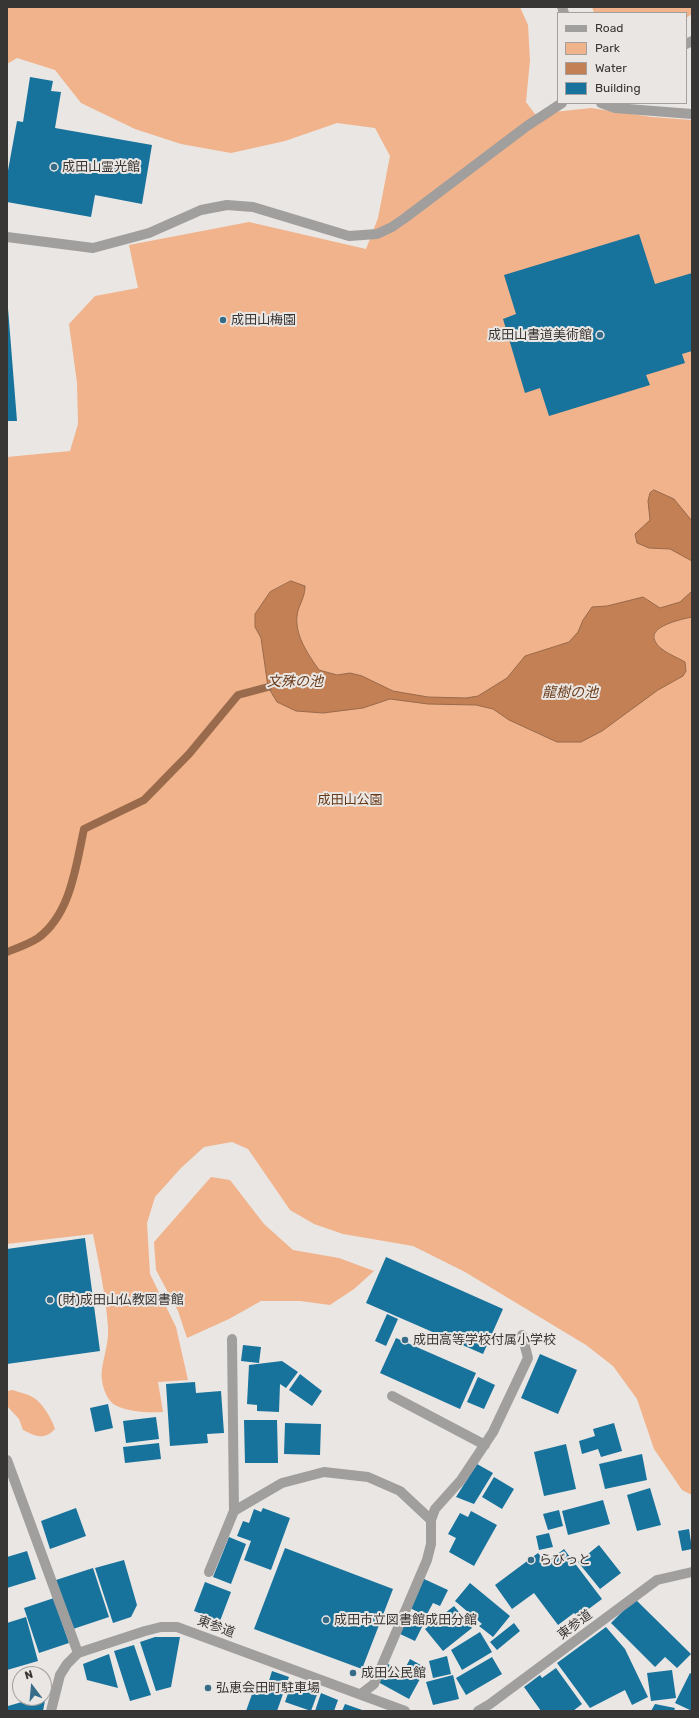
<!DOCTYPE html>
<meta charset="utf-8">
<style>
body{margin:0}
#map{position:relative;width:699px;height:1718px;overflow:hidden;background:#eae6e3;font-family:Rubik,sans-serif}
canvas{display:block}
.frame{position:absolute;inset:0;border:8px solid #383635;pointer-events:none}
.legend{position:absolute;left:557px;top:12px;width:130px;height:92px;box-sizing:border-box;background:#eae6e3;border:1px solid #a3a09d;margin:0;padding:5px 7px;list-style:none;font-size:12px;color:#383635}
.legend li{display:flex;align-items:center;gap:8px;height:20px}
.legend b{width:20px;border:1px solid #a3a09d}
.north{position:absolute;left:12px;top:1666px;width:40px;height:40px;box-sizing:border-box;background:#eae6e3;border:1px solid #a3a09d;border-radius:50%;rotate:344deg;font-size:11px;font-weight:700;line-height:16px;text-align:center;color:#383635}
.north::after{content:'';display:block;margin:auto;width:14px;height:18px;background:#376c88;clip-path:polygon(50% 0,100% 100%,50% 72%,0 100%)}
</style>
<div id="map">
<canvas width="699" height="1718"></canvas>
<div class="frame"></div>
<ul class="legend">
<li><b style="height:5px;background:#a19f9e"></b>Road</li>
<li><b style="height:11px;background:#f1b38b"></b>Park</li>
<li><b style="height:11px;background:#c38054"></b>Water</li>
<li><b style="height:11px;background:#17729c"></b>Building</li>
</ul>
<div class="north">N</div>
</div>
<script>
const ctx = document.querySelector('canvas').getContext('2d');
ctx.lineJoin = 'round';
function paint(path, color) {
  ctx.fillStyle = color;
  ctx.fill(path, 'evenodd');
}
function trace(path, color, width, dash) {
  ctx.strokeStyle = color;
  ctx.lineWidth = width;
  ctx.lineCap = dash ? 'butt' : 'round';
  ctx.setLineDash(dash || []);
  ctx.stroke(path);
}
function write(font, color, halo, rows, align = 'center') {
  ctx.font = font + ' Rubik,"Noto Sans JP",sans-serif';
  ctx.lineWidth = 4;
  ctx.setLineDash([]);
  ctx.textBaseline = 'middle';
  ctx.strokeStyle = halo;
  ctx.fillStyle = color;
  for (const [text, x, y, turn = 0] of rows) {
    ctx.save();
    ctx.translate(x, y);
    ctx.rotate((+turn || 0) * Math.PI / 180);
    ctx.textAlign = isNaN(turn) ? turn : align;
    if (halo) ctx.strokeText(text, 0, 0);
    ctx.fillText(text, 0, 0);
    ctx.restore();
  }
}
const green = new Path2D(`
 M 7,7 L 520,7 L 528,25 L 530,60 L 526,102 L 535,114 L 591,108 L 652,117 L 692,120 L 692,1495 L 682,1490 L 654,1449 L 637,1399 L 613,1366 L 586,1345 L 465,1272 L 413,1246 L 343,1234 L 314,1224 L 290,1210 L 248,1149 L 232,1142 L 204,1147 L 181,1168 L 155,1197 L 147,1223 L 150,1274 L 176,1327 L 188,1380 L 158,1382 L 163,1412 C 149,1413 128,1412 115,1405 C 105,1399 100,1380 102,1369 C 104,1355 109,1342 108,1327 C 106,1296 99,1265 93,1234 L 7,1244 L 7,457 L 70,451 L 78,424 L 77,383 L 69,324 L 95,296 L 138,288 L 129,245 L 249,222 L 366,249 L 378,218 L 390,156 L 375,128 L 337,123 L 285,141 L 231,153 L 181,144 L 135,129 L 81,103 L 55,70 L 17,58 L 7,64 Z
 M 592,7 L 692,7 L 692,14 L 686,18 L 686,13 L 594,13 Z
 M 211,1177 L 230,1180 L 264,1224 L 293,1250 L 339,1258 L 374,1271 L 354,1289 L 330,1305 L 300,1301 L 261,1301 L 229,1319 L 187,1338 L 178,1311 L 156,1270 L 154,1242 Z
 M 13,1390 C 20,1393 29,1394 34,1398 C 42,1402 53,1421 55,1429 C 43,1441 36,1436 23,1430 L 19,1419 L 7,1406 L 7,1391 Z`);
const water = new Path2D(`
 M 654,490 L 674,499 L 692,521 L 692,561 L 670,549 L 649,548 L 637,543 L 635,534 L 650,520 L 648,501 L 650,493 Z
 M 291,581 L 305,586 C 305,599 298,605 297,616 C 295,636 308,654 319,670 L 337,675 L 350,673 L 362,676 L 393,691 L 428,697 L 466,698 L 478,696 L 507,678 L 525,656 L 569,642 L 578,632 L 583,620 L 592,607 L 607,606 L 643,597 L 660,608 L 680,602 L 692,591 L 692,617 C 683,619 647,626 655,641 C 659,651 677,657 685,662 L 686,671 L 683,676 L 658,690 L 602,731 L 581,742 L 557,742 L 509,720 L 493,709 L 476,705 L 428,704 L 390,699 L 363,708 L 323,713 L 296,711 L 277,702 L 268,687 L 261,638 L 255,627 L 255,614 L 270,592 Z`);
const stream = new Path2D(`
 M 7,952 C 17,948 29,944 38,938 C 71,914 76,865 84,829 L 144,800 L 189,754 L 238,695 L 268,687`);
const building = new Path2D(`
 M 30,77 L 53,81 L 51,91 L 61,92 L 55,128 L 152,145 L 142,204 L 95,195 L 91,217 L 7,202 L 7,176 L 17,121 L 23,122 Z
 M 639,234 L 655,284 L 692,273 L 692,351 L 682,354 L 685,363 L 646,375 L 650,385 L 549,416 L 540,388 L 525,393 L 503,319 L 516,314 L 504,275 Z
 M 7,296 L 17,421 L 7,421 Z
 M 85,1238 L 100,1351 L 7,1364 L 7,1249 Z
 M 386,1257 L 503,1309 L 483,1354 L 366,1303 Z
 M 387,1314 L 398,1319 L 386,1346 L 375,1341 Z
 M 396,1338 L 476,1373 L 460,1409 L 380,1373 Z
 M 243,1345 L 261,1347 L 259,1363 L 241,1361 Z
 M 540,1354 L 577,1370 L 558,1414 L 521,1398 Z
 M 282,1361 L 298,1372 L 286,1388 L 280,1384 L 279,1412 L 257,1411 L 257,1405 L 247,1404 L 249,1365 Z
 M 300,1374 L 322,1391 L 312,1406 L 289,1390 Z
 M 478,1377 L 495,1385 L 484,1409 L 467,1402 Z
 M 195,1382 L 196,1393 L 221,1391 L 224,1433 L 207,1434 L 208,1443 L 170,1446 L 166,1384 Z
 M 108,1404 L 113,1428 L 95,1432 L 90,1408 Z
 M 156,1417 L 159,1439 L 126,1443 L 123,1421 Z
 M 244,1420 L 277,1420 L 278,1463 L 245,1463 Z
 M 285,1423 L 321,1424 L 320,1455 L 284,1454 Z
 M 614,1423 L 622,1451 L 601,1457 L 598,1449 L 582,1454 L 579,1441 L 595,1436 L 593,1429 Z
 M 159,1443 L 161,1459 L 125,1463 L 123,1447 Z
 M 566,1444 L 576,1489 L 544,1496 L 534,1452 Z
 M 642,1454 L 647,1480 L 605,1489 L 599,1464 Z
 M 477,1464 L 493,1473 L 474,1504 L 456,1497 Z
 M 494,1477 L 514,1489 L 502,1509 L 482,1497 Z
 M 650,1488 L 661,1525 L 637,1531 L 627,1495 Z
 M 603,1500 L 610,1524 L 568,1535 L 562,1511 Z
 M 76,1508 L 86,1536 L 50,1549 L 41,1521 Z
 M 263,1508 L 290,1518 L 271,1570 L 244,1560 L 251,1541 L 237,1536 L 243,1521 L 249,1523 L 254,1509 L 261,1512 Z
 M 559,1510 L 563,1526 L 548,1530 L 543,1514 Z
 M 471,1511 L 497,1525 L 474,1566 L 449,1552 L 456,1538 L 448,1534 L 460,1513 L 468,1517 Z
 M 689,1529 L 692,1549 L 682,1551 L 678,1531 Z
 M 549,1533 L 553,1547 L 539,1550 L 536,1536 Z
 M 229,1537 L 246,1544 L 231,1584 L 213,1577 Z
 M 599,1545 L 621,1573 L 600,1589 L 578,1562 Z
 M 285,1548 L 393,1589 L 362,1669 L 254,1629 Z
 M 564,1549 L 602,1599 L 578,1617 L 574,1613 L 558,1625 L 534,1593 L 512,1609 L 495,1585 L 538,1553 L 546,1563 Z
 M 27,1551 L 36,1579 L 7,1588 L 7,1557 Z
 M 124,1560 L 137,1605 L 131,1617 L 113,1623 L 95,1568 Z
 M 93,1568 L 109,1617 L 73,1629 L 56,1580 Z
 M 424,1579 L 448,1590 L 440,1606 L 433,1603 L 426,1616 L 410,1608 Z
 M 205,1582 L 231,1592 L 220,1621 L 194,1611 Z
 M 470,1583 L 510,1616 L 493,1637 L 479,1626 L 482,1624 L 455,1601 Z
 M 54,1598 L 69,1643 L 39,1653 L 24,1608 Z
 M 635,1599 L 691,1654 L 677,1668 L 665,1657 L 655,1667 L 611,1623 Z
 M 454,1606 L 472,1628 L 443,1651 L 425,1629 Z
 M 408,1616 L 424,1623 L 415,1641 L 400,1634 Z
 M 26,1617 L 38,1661 L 7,1670 L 7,1623 Z
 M 514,1623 L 520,1631 L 497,1650 L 490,1642 Z
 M 606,1627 L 625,1649 L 648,1697 L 632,1705 L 625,1690 L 590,1708 L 557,1663 Z
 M 480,1632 L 492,1652 L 462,1670 L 451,1650 Z
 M 155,1637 L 180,1637 L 171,1687 L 156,1691 L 140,1642 Z
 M 134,1645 L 151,1695 L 130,1701 L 114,1651 Z
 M 109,1654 L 118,1688 L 87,1680 L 83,1664 Z
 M 447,1656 L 451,1674 L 433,1678 L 429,1661 Z
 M 492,1657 L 502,1674 L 466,1695 L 456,1678 Z
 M 410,1659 L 426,1668 L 409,1699 L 378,1682 L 388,1664 L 403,1672 Z
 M 556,1668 L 582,1704 L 573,1711 L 541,1711 L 524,1687 L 540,1675 L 542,1678 Z
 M 672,1670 L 676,1698 L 651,1701 L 647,1673 Z
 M 272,1671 L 289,1677 L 277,1711 L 246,1711 L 256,1683 L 267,1687 Z
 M 690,1673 L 692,1674 L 692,1711 L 675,1703 Z
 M 453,1675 L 459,1699 L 433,1705 L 426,1682 Z
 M 292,1682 L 318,1692 L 311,1711 L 285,1702 Z
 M 321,1693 L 338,1700 L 334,1711 L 315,1711 Z
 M 46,1695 L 43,1711 L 7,1711 L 8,1706 L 36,1698 L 44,1698 Z
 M 345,1704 L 365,1711 L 342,1711 Z
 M 655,1704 L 675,1708 L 674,1711 L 651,1711 Z`);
const service = new Path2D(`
 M 686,44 L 692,41
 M 601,103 L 615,108 L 692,114
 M 7,237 L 93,248 L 149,233 L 201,210 L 227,205 L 253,207 L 349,236 L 377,234 L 392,227 L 405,218 L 527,126 L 562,103
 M 392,1396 L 485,1445
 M 7,1460 L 78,1653
 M 431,1520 L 435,1509 L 461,1480 L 493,1432 L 528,1358 L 522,1335`);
const minor = new Path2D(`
 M 562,7 L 564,13
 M 232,1339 L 234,1511
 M 209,1572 L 234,1511 L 282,1483 L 324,1472 L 368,1477 L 400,1491 L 431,1520 L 431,1544 L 427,1560 L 374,1684 L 361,1694
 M 51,1711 L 60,1675 L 67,1664 L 78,1653 L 145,1631 L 161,1627 L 177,1627 L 405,1711
 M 478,1711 L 490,1704 L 657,1580 L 692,1572`);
const markers = [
 [54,167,4,"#376c88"],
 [223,320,4,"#376c88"],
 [600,335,4,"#376c88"],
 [50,1300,4,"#376c88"],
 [405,1340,4,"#376c88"],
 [531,1560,4,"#376c88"],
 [326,1620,4,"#376c88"],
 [353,1673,4,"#376c88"],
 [208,1688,4,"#376c88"]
];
const poiNames = [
 ["成田山霊光館",62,167],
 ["成田山梅園",231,320],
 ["成田山書道美術館",592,335,"right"],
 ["(財)成田山仏教図書館",58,1300],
 ["成田高等学校付属小学校",413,1340],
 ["らびっと",539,1560],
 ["成田市立図書館成田分館",334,1620],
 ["成田公民館",361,1673],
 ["弘恵会田町駐車場",216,1688]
];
const parkNames = [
 ["成田山公園",350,800]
];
const streetNames = [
 ["東参道",575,1625,-37],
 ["東参道",216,1627,20]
];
const waterNames = [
 ["文殊の池",295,682],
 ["龍樹の池",570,693]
];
paint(green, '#f1b38b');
paint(water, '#c38054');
trace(water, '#996a4b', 1);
trace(stream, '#996a4b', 8);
paint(building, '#17729c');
trace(service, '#a19f9e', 10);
trace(minor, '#a19f9e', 10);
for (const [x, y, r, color] of markers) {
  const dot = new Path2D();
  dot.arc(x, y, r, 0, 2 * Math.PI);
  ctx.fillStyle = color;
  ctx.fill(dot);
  trace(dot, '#eae6e3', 1.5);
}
write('13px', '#383635', '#eae6e3', poiNames, 'left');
write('13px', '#673918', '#eae6e3', parkNames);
write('13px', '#383635', '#eae6e3', streetNames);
write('italic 14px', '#6c3e1d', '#eae6e3', waterNames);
</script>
